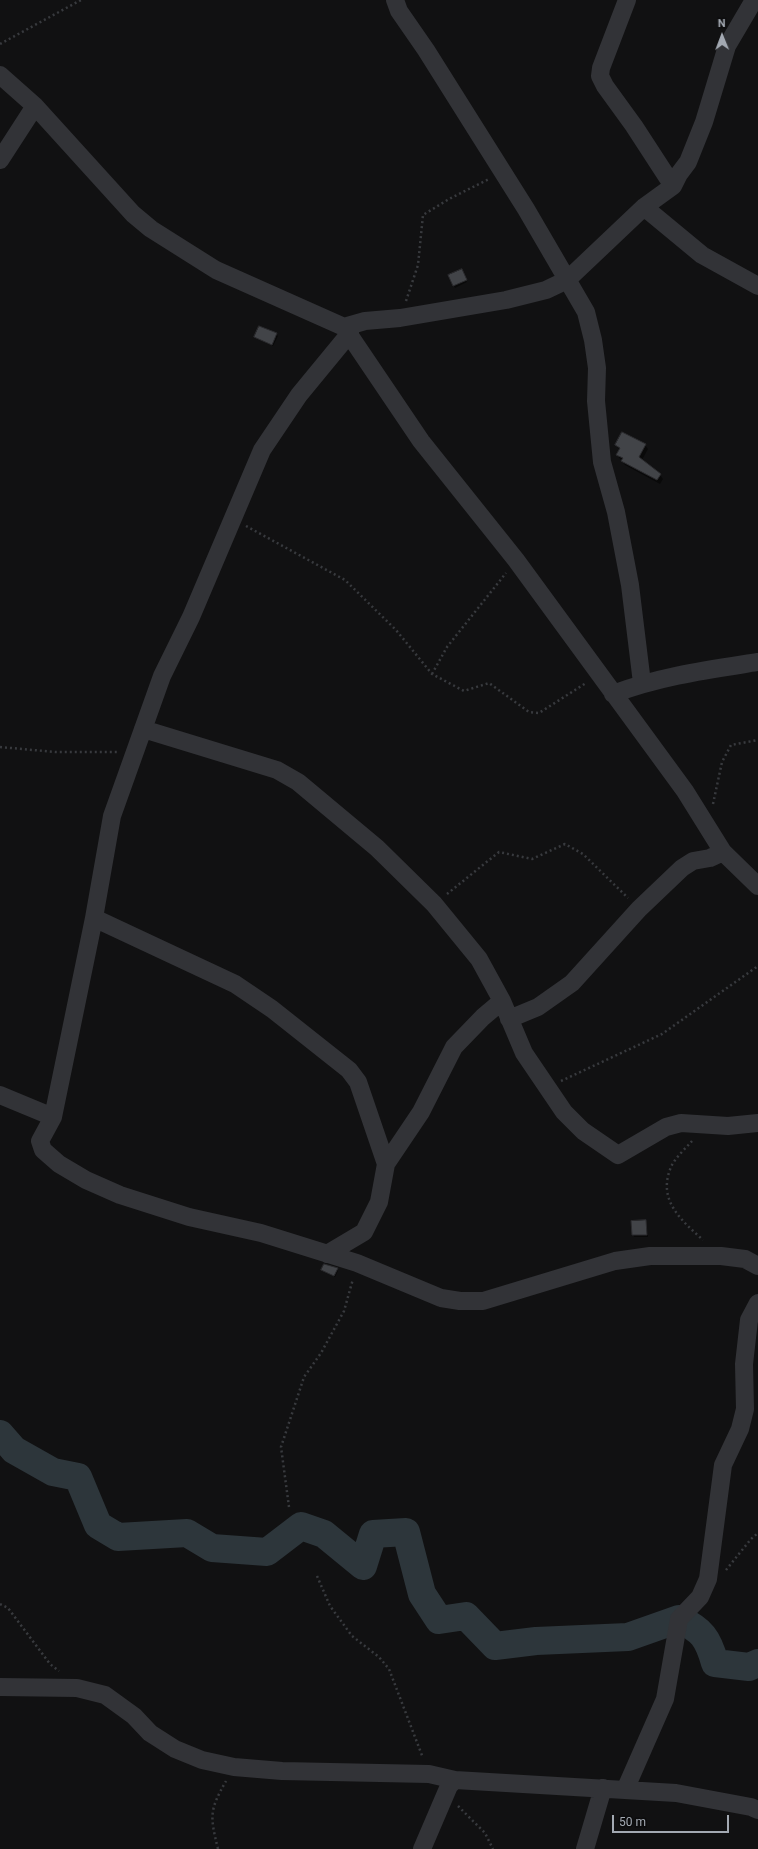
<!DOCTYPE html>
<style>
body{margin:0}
#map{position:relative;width:758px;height:1849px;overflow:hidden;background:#111112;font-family:Roboto,sans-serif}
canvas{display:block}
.north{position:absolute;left:702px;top:16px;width:40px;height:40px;-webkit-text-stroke:3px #0c0c0d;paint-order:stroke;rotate:359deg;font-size:11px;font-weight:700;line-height:16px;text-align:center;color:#a3a9b2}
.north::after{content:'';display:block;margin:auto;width:14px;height:18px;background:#a3a9b2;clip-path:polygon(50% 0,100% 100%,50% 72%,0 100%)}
.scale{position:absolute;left:612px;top:1815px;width:117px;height:18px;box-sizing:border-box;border:2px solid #a3a9b2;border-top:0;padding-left:5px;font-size:12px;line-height:14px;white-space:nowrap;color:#a3a9b2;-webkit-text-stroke:3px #0c0c0d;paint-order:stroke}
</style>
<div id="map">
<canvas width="758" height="1849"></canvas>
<div class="north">N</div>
<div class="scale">50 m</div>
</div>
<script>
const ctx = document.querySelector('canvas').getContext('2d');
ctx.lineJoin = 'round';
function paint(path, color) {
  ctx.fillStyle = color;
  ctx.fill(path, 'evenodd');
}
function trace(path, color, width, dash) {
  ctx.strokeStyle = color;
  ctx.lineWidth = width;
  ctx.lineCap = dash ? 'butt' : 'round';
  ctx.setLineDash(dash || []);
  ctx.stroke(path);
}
const shadow = new Path2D(`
 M 461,270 L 467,282 L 455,288 L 449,276 Z
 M 276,334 L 278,336 L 273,346 L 255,337 Z
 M 616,445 L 645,445 L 648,449 L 642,460 L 660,475 L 663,479 L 660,484 L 625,465 L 617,455 L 620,450 Z
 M 646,1221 L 648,1237 L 634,1237 L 632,1222 Z
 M 337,1269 L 338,1271 L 335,1277 L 322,1270 Z`);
const river = new Path2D(`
 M 0,1434 L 14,1450 L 53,1472 L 78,1477 L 98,1525 L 118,1537 L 187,1533 L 212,1548 L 267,1552 L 301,1526 L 324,1534 L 363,1566 L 373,1534 L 406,1532 L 422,1594 L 439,1620 L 466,1616 L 495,1646 L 536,1641 L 628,1637 L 679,1619 C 702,1630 708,1638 715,1663 L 749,1667 L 758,1663`);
const building = new Path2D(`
 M 462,269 L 467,280 L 453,286 L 448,275 Z
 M 259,326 L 277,333 L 272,345 L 254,337 Z
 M 622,432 L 646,444 L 639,457 L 661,474 L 657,480 L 621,461 L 623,458 L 616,455 L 620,448 L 615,445 Z
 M 646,1220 L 647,1235 L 632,1235 L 631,1221 Z
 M 324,1264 L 338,1268 L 334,1276 L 321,1270 Z`);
const path = new Path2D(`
 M 0,44 L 81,0
 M 406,301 L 418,265 L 423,215 L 449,199 L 489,179
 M 246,526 L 345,580 L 396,630 L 432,674 L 464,691 L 489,683 L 529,712 L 539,713 L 586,683
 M 432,674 L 447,647 L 506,573
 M 0,747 L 55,752 L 118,752
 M 713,804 L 722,762 L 731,745 L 758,740
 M 447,894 L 499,852 L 532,859 L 565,844 L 583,854 L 628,898
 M 561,1081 L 662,1034 L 758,966
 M 692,1141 C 685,1149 675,1158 671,1167 C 657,1200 681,1220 703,1240
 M 289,1507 L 281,1447 L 304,1377 L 321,1353 L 344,1311 L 353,1279
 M 726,1570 L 751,1539 L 758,1533
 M 317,1576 L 330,1606 L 352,1636 L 379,1657 L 389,1669 L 423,1758
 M 0,1604 L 8,1608 L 50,1664 L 59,1671
 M 458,1806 L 485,1833 L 493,1849
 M 218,1849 C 210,1816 209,1811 226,1781`);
const minor = new Path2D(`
 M 395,0 L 399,11 L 426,50 L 526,209 L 586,312 L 593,340 L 597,368 L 596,401 L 602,462 L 616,512 L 630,585 L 642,683
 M 627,0 L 601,68 L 600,76 L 605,86 L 634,126 L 673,186
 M 0,75 L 35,106 L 133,214 L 151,229 L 216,270 L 344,327 L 421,441 L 516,560 L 685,791 L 723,852 L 758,886
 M 0,160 L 35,106
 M 644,207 L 702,255 L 758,286
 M 344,327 L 365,321 L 400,318 L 506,300 L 546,290 L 567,280 L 644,207 L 673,186 L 679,174 L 688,162 L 704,122 L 727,46 L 754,0
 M 350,333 L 299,395 L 262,450 L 191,617 L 162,676 L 112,816 L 94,918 L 53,1117 L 40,1141 L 43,1150 L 59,1164 L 86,1180 L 120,1195 L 189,1217 L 261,1233 L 357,1263 L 441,1298 L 460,1301 L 483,1301 L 615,1261 L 650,1256 L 721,1256 L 745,1259 L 758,1266
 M 613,694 C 661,676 707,670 758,662
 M 143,729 L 277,770 L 298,782 L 377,848 L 434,904 L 479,959 L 502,1001 L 524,1053 L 564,1112 L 583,1131 L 618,1155 L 666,1127 L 681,1123 L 728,1126 L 758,1123
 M 94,918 L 235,984 L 272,1009 L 349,1070 L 358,1082 L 386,1164
 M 509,1019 L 538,1007 L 572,983 L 639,909 L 682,868 L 693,861 L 710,858 L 723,852
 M 0,1095 L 53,1117
 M 327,1254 L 364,1232 L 379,1202 L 386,1164 L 421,1112 L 454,1047 L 483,1017 L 502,1001
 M 0,1687 L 77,1688 L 105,1695 L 134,1716 L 150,1733 L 175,1749 L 202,1760 L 234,1767 L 282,1771 L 429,1774 L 455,1780 L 676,1793 L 751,1807 L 758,1810
 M 625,1790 L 665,1699 L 679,1619 L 700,1597 L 708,1579 L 723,1465 L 740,1429 L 745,1409 L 744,1364 L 749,1320 L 758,1303
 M 422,1849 L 449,1786 L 455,1780
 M 585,1849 L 603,1788`);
paint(shadow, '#0007');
trace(river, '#2d363b', 28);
paint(building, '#424448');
trace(building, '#2b2b2e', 1);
trace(path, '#383a3e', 2.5, [2, 3]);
trace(minor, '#323337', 18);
</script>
